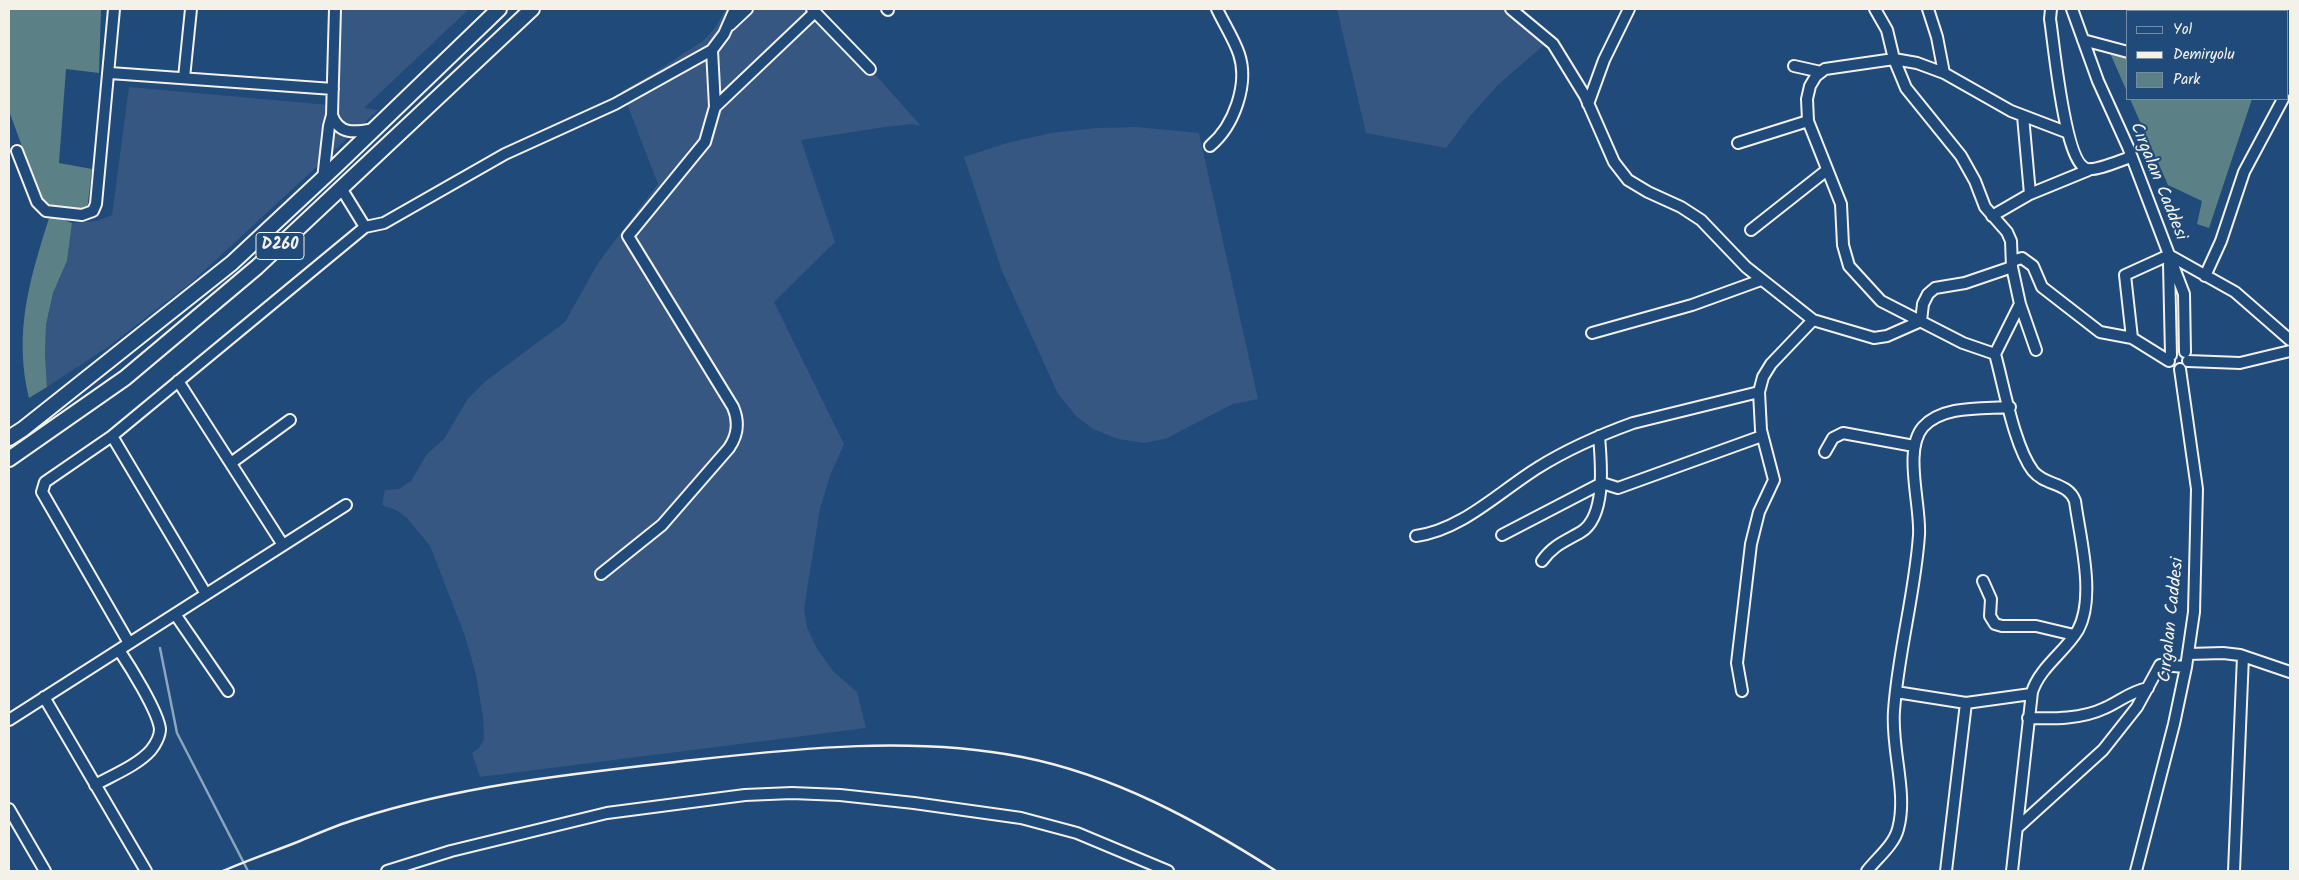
<!DOCTYPE html>
<meta charset="utf-8">
<style>
body{margin:0}
#map{position:relative;width:2299px;height:880px;overflow:hidden;background:#1f4a7a;font-family:Kalam,sans-serif}
canvas{display:block}
.frame{position:absolute;inset:0;border:10px solid #f4f1e8;pointer-events:none}
.legend{position:absolute;left:2126px;top:10px;width:162px;height:90px;box-sizing:border-box;background:#1f4a7a;border:1px solid #748da6;margin:0;padding:6px 9px;list-style:none;font-size:15px;color:#f4f1e8}
.legend li{display:flex;align-items:center;gap:10px;height:25px}
.legend b{width:25px;border:1px solid #748da6}
</style>
<div id="map">
<canvas width="2299" height="880"></canvas>
<div class="frame"></div>
<ul class="legend">
<li><b style="height:6px;background:#1f4a7a"></b>Yol</li>
<li><b style="height:6px;background:#f4f1e8"></b>Demiryolu</li>
<li><b style="height:14px;background:#5b8085"></b>Park</li>
</ul>
</div>
<script>
const ctx = document.querySelector('canvas').getContext('2d');
ctx.lineJoin = 'round';
function paint(path, color) {
  ctx.fillStyle = color;
  ctx.fill(path, 'evenodd');
}
function trace(path, color, width, dash) {
  ctx.strokeStyle = color;
  ctx.lineWidth = width;
  ctx.lineCap = dash ? 'butt' : 'round';
  ctx.setLineDash(dash || []);
  ctx.stroke(path);
}
function write(font, color, halo, rows, align = 'center') {
  ctx.font = font + ' Kalam,sans-serif';
  ctx.lineWidth = 4;
  ctx.setLineDash([]);
  ctx.textBaseline = 'middle';
  ctx.strokeStyle = halo;
  ctx.fillStyle = color;
  for (const [text, x, y, turn = 0] of rows) {
    ctx.save();
    ctx.translate(x, y);
    ctx.rotate((+turn || 0) * Math.PI / 180);
    ctx.textAlign = isNaN(turn) ? turn : align;
    if (halo) ctx.strokeText(text, 0, 0);
    ctx.fillText(text, 0, 0);
    ctx.restore();
  }
}
const built = new Path2D(`
 M 339,9 L 469,9 L 364,108 L 378,110 L 192,282 L 108,347 L 47,387 L 45,354 L 46,325 L 53,293 L 67,261 L 72,223 L 97,221 L 112,215 L 129,87 L 340,106 Z
 M 726,9 L 817,9 L 921,126 L 912,124 L 885,127 L 801,140 L 835,242 L 774,302 L 844,444 L 830,476 L 820,509 L 804,609 L 807,627 L 817,649 L 833,671 L 857,692 L 866,728 L 480,777 L 472,753 L 479,748 L 484,739 L 483,717 L 476,675 L 465,636 L 430,546 L 407,518 L 396,510 L 382,505 L 385,490 L 399,489 L 411,481 L 427,454 L 444,439 L 467,400 L 487,380 L 565,322 L 598,263 L 658,184 L 622,91 L 654,73 L 704,40 L 715,28 Z
 M 1337,9 L 1518,9 L 1552,38 L 1499,84 L 1471,115 L 1446,148 L 1366,133 Z
 M 1137,127 L 1199,133 L 1258,399 L 1233,404 L 1165,439 L 1144,443 L 1118,439 L 1093,429 L 1076,416 L 1058,394 L 1002,271 L 964,157 L 1007,143 L 1051,133 L 1096,128 Z`);
const green = new Path2D(`
 M 9,9 L 101,9 L 99,73 L 66,69 L 59,163 L 92,169 L 87,211 L 44,206 L 9,111 Z
 M 2106,44 L 2128,51 L 2128,94 Z
 M 2130,99 L 2252,99 L 2209,228 L 2197,224 L 2202,201 L 2168,185 Z
 M 50,215 L 72,223 L 67,261 L 53,293 L 46,325 L 45,354 L 47,387 L 29,398 C 13,332 30,278 50,215 Z`);
const stream = new Path2D(`
 M 160,648 L 177,733 L 248,871`);
const minor = new Path2D(`
 M 812,9 L 870,69
 M 887,9 L 888,10
 M 1511,9 L 1553,44 L 1585,96 L 1614,162 L 1628,180 L 1648,192 L 1681,207 L 1701,220 L 1746,267 L 1813,320 L 1874,338 L 1887,336 L 1921,321 L 1923,304 L 1928,294 L 1935,288 L 1965,283 L 2012,267
 M 1875,9 L 1887,30 L 1894,59 L 1906,88 L 1961,156 L 1975,181 L 1985,207 L 2007,232 L 2011,241 L 2012,267 L 2020,304 L 1995,354 C 2004,386 2014,446 2033,471 C 2045,486 2068,482 2075,501 C 2080,538 2096,597 2078,630 C 2065,652 2040,667 2032,692 L 2012,871
 M 1928,9 L 1937,37 L 1944,73
 M 2051,9 L 2050,19 C 2054,43 2064,163 2087,169 C 2097,171 2121,160 2131,157
 M 2072,9 L 2098,81 L 2128,147 L 2184,294 L 2185,352
 M 2273,9 L 2273,11
 M 730,25 L 747,9
 M 2083,40 L 2128,52
 M 1794,66 L 1821,72
 M 110,73 L 333,89
 M 184,78 L 191,9
 M 1588,104 L 1604,60 L 1629,9
 M 715,107 L 815,12
 M 332,115 C 339,136 357,132 374,129
 M 2023,116 L 2030,194
 M 1738,143 L 1808,121
 M 1210,146 C 1234,126 1249,84 1239,54 C 1234,39 1224,24 1217,9
 M 17,151 L 37,202 L 46,211 L 82,215 L 93,211 L 96,204 L 114,9
 M 323,179 L 329,126 L 332,115 L 335,9
 M 341,188 L 365,227
 M 1992,216 L 2030,194 L 2091,169
 M 1751,230 L 1827,170
 M 2169,255 L 2125,275 L 2132,338 L 2169,361
 M 2169,255 L 2235,292 L 2290,340
 M 2012,261 L 2022,258 L 2033,266 L 2042,287 L 2100,332 L 2132,338
 M 2169,264 L 2171,355
 M 2205,276 L 2221,241 L 2244,172 L 2283,99
 M 2020,304 L 2036,350
 M 1592,333 L 1692,305 L 1761,280
 M 1995,354 L 1963,343 L 1881,301 L 1849,266 L 1843,245 L 1841,204 L 1808,121 L 1807,99 L 1810,86 L 1816,76 L 1825,69 L 1894,59 L 1917,63 L 1944,73 L 2011,111 L 2066,132
 M 2188,361 L 2240,363 L 2290,351
 M 178,381 L 283,545
 M 112,436 L 45,482 L 42,492 L 129,643
 M 1825,452 L 1833,438 L 1843,433 L 1914,446
 M 231,463 L 290,420
 M 1502,535 L 1602,483 L 1618,488 L 1762,436
 M 1416,536 C 1462,530 1500,491 1539,467 C 1568,449 1600,435 1633,423 L 1759,392
 M 1542,561 C 1553,545 1566,541 1581,532 C 1607,516 1601,461 1599,436
 M 601,574 L 662,525 L 729,448 C 738,435 739,421 733,407 L 628,236 L 705,142 L 715,107 L 712,50
 M 1983,581 L 1991,599 L 1990,616 L 1995,624 L 2002,626 L 2036,626 L 2074,635
 M 206,594 L 112,436 L 365,227 L 384,223 L 505,154 L 615,104 L 712,50 L 724,34 L 735,9
 M 175,614 L 228,691
 M 2188,654 L 2223,653 L 2240,655 L 2290,672
 M 1742,691 L 1737,663 L 1751,544 L 1759,512 L 1774,480 L 1761,430 L 1759,392 L 1763,377 L 1771,364 L 1813,320
 M 1896,692 L 1966,703 L 2031,694
 M 44,697 L 146,871
 M 2028,718 C 2054,719 2082,719 2105,708 C 2121,701 2129,692 2148,688
 M 9,720 L 346,505
 M 95,785 C 113,775 138,765 151,750 C 155,745 160,736 160,729 C 158,711 129,665 119,650
 M 9,809 L 45,871
 M 2017,828 L 2103,750 L 2137,707 L 2160,665 L 2186,667
 M 387,871 L 451,851 L 607,813 L 745,795 L 792,793 L 840,795 L 914,803 L 1021,818 L 1077,833 L 1168,871
 M 1867,871 C 1877,858 1894,845 1898,829 C 1908,793 1891,749 1894,711 C 1898,652 1915,594 1919,535 C 1921,505 1903,450 1923,427 C 1943,405 1983,409 2010,407
 M 1946,871 L 1966,703
 M 2136,871 L 2174,724 L 2186,667 L 2194,612 L 2197,489 L 2180,369
 M 2234,871 L 2243,656`);
const highway = new Path2D(`
 M 9,438 L 23,429 L 232,263 L 335,167 L 499,9
 M 9,459 L 125,378 L 257,267 L 532,9`);
const rail = new Path2D(`
 M 223,871 C 248,860 275,851 300,841 C 319,833 337,825 357,819 C 465,784 580,773 693,760 C 801,748 913,736 1022,757 C 1114,775 1198,821 1276,871`);
const shields = [
 [280,246,48]
];
const shieldNames = [
 ["D260",280,246]
];
const streetNames = [
 ["Cırgalan Caddesi",2157,182,68],
 ["Cırgalan Caddesi",2173,620,-84]
];
paint(built, '#365781');
paint(green, '#5b8085');
trace(stream, '#8ba5bd', 2.5);
trace(minor, '#f4f1e8', 14);
trace(highway, '#f4f1e8', 18);
trace(minor, '#1f4a7a', 10);
trace(highway, '#1f4a7a', 14);
trace(rail, '#f4f1e8', 2.5);
for (const [x, y, w] of shields) {
  const box = new Path2D();
  box.roundRect(x - w / 2, y - 13.5, w, 27, 4);
  ctx.fillStyle = '#1f4a7a';
  ctx.fill(box);
  trace(box, '#f4f1e8', 1);
}
write('bold 16px', '#f4f1e8', null, shieldNames);
write('18px', '#f4f1e8', '#1f4a7a', streetNames);
</script>
